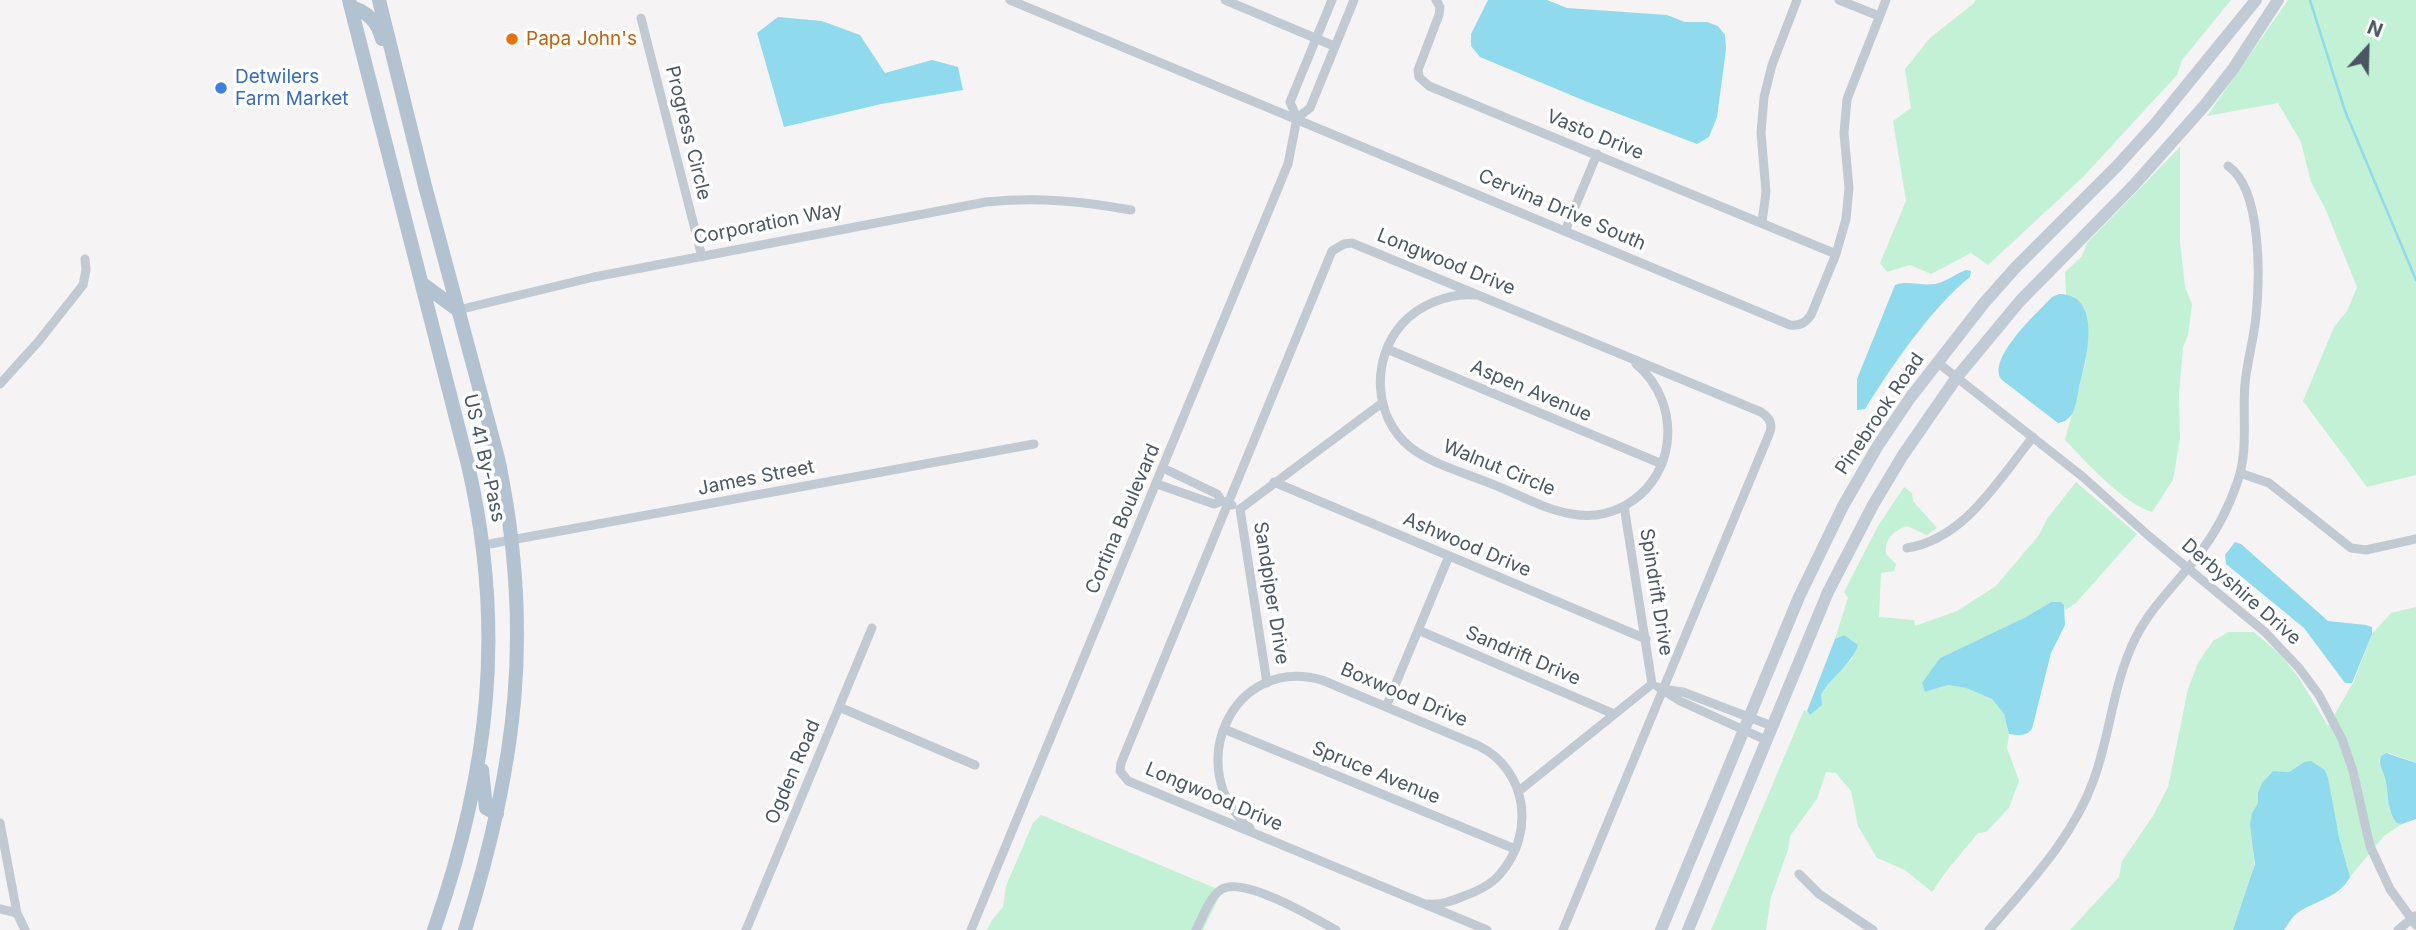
<!DOCTYPE html>
<style>
body{margin:0}
#map{position:relative;width:2416px;height:930px;overflow:hidden;background:#f5f3f3;font-family:Inter,sans-serif}
canvas{display:block}
.north{position:absolute;left:2332px;top:14px;width:70px;height:70px;-webkit-text-stroke:5px #fff;paint-order:stroke;rotate:22deg;font-size:19px;font-weight:700;line-height:28px;text-align:center;color:#4a5661}
.north::after{content:'';display:block;margin:auto;width:24px;height:32px;background:#4a5661;clip-path:polygon(50% 0,100% 100%,50% 72%,0 100%)}
</style>
<div id="map">
<canvas width="2416" height="930"></canvas>
<div class="north">N</div>
</div>
<script>
const ctx = document.querySelector('canvas').getContext('2d');
ctx.lineJoin = 'round';
function paint(path, color) {
  ctx.fillStyle = color;
  ctx.fill(path, 'evenodd');
}
function trace(path, color, width, dash) {
  ctx.strokeStyle = color;
  ctx.lineWidth = width;
  ctx.lineCap = dash ? 'butt' : 'round';
  ctx.setLineDash(dash || []);
  ctx.stroke(path);
}
function write(font, color, halo, rows, align = 'center') {
  ctx.font = font + ' Inter,sans-serif';
  ctx.lineWidth = 7;
  ctx.setLineDash([]);
  ctx.textBaseline = 'middle';
  ctx.strokeStyle = halo;
  ctx.fillStyle = color;
  for (const [text, x, y, turn = 0] of rows) {
    ctx.save();
    ctx.translate(x, y);
    ctx.rotate((+turn || 0) * Math.PI / 180);
    ctx.textAlign = isNaN(turn) ? turn : align;
    if (halo) ctx.strokeText(text, 0, 0);
    ctx.fillText(text, 0, 0);
    ctx.restore();
  }
}
const green = new Path2D(`
 M 1976,0 L 2231,0 L 2182,60 L 2177,75 L 2083,177 L 1988,265 L 1971,253 L 1931,274 L 1910,265 L 1887,272 L 1880,263 L 1906,201 L 1893,121 L 1911,108 L 1905,69 L 1930,38 L 1973,4 Z
 M 2288,0 L 2416,0 L 2416,475 L 2367,487 L 2303,401 L 2334,327 L 2347,311 L 2357,287 L 2325,208 L 2311,182 L 2301,142 L 2278,103 L 2207,116 Z
 M 2180,147 L 2180,242 L 2185,286 L 2192,305 L 2188,335 L 2183,347 L 2179,394 L 2180,439 L 2173,480 L 2152,512 C 2123,503 2086,462 2065,440 L 2086,361 L 2085,309 L 2079,301 L 2066,294 L 2065,272 L 2082,256 L 2087,243 Z
 M 2076,482 L 2137,534 L 2076,603 L 2065,610 L 2064,605 L 2051,602 L 2026,617 L 1940,658 L 1925,692 L 1948,685 L 1966,688 L 1992,699 L 2004,714 L 2009,734 L 2007,748 L 2019,781 L 2009,808 L 1986,832 L 1978,833 L 1945,873 L 1932,892 L 1905,870 L 1877,858 L 1858,826 L 1851,791 L 1836,773 L 1826,772 L 1817,799 L 1790,836 L 1788,850 L 1771,897 L 1766,930 L 1711,930 L 1804,710 L 1810,714 C 1822,692 1834,675 1853,658 L 1844,635 L 1835,639 L 1848,598 L 1844,592 L 1878,526 L 1904,487 L 1912,493 L 1913,501 L 1937,528 L 1927,535 L 1907,526 C 1893,531 1885,538 1886,554 L 1896,564 L 1894,571 L 1881,573 L 1879,617 L 1914,620 L 1915,626 L 1957,611 L 1996,586 L 2039,535 L 2047,519 Z
 M 2416,607 L 2416,763 L 2389,753 L 2381,756 L 2379,761 L 2385,776 L 2390,811 L 2397,822 L 2402,824 L 2384,836 L 2350,877 L 2339,837 L 2325,770 C 2307,758 2305,761 2289,772 L 2273,771 C 2263,781 2258,788 2258,803 C 2248,816 2252,835 2254,851 C 2257,876 2242,907 2233,930 L 2070,930 L 2119,877 L 2122,861 L 2153,816 L 2168,787 L 2188,689 L 2198,663 L 2213,641 L 2228,632 L 2254,632 L 2282,656 L 2299,678 L 2328,726 L 2354,681 L 2372,634 L 2391,613 Z
 M 1041,815 L 1222,891 L 1203,930 L 987,930 L 992,920 L 1003,907 L 1006,886 L 1033,823 Z`);
const water = new Path2D(`
 M 1488,0 L 1547,0 L 1567,8 L 1667,15 L 1685,22 L 1707,22 L 1718,26 L 1725,35 L 1726,49 L 1717,117 L 1709,137 L 1697,144 L 1585,101 L 1480,57 L 1471,46 L 1471,34 Z
 M 778,17 L 822,21 L 860,35 L 885,73 L 932,60 L 958,67 L 963,90 L 881,104 L 784,127 L 757,33 Z
 M 1966,270 L 1971,271 L 1970,277 C 1931,308 1892,366 1865,409 L 1857,410 L 1857,379 L 1895,285 C 1908,280 1921,286 1935,284 C 1946,282 1955,274 1966,270 Z
 M 2059,294 C 2104,294 2086,361 2079,388 C 2077,396 2076,407 2072,414 C 2068,420 2064,422 2058,423 L 2002,380 C 1985,360 2038,312 2052,297 Z
 M 2235,542 L 2241,544 L 2328,621 L 2366,625 L 2372,627 L 2372,634 L 2352,683 L 2345,683 L 2304,628 L 2226,564 L 2225,555 Z
 M 2051,602 L 2061,602 L 2064,605 L 2065,625 L 2051,653 L 2032,729 C 2025,737 2019,735 2009,734 L 2004,714 L 1992,699 L 1966,688 L 1948,685 L 1925,692 L 1922,683 L 1940,658 L 2026,617 Z
 M 1844,635 L 1858,645 C 1851,665 1832,676 1821,695 L 1822,705 L 1810,715 L 1807,711 L 1835,639 Z
 M 2386,753 L 2416,763 L 2416,819 L 2402,824 L 2397,823 C 2386,810 2389,793 2385,778 C 2383,769 2378,766 2381,756 Z
 M 2311,761 L 2325,770 L 2328,778 L 2339,837 L 2350,877 C 2338,900 2310,901 2294,916 C 2290,920 2287,926 2284,930 L 2233,930 L 2255,864 L 2250,825 L 2252,813 L 2258,803 L 2258,793 L 2262,783 L 2273,771 L 2289,772 L 2304,762 Z`);
const stream = new Path2D(`
 M 2310,0 L 2345,111 L 2416,280`);
const street = new Path2D(`
 M 1010,0 L 1790,325 C 1800,326 1805,323 1811,315 L 1836,254 L 1846,219 L 1849,188 L 1844,133 L 1847,99 L 1886,0
 M 1225,0 L 1334,46
 M 1436,0 L 1440,7 L 1439,15 L 1418,70 L 1419,77 L 1429,86 L 1836,254
 M 1839,0 L 1879,16
 M 641,18 L 702,257
 M 1297,118 L 1310,108 L 1354,0
 M 1762,222 L 1766,192 L 1761,133 L 1764,97 L 1772,65 L 1797,0
 M 1565,231 L 1597,154
 M 1474,295 C 1448,293 1419,305 1402,324 C 1371,359 1373,417 1410,447 C 1433,465 1466,473 1492,484 C 1518,494 1545,510 1572,514 C 1617,523 1661,490 1667,444 C 1671,414 1660,384 1636,364
 M 458,310 L 594,277 L 986,202 C 1038,197 1080,201 1131,210
 M 1387,349 L 1662,464
 M 1937,362 L 2083,477 L 2150,537 L 2265,632 L 2299,668 L 2319,695 L 2342,739 L 2353,771 L 2370,846 L 2390,889 L 2416,925
 M 0,384 L 38,342 L 83,285 L 86,270 L 85,259
 M 1163,468 L 1217,494 L 1222,501 L 1232,505
 M 2240,473 L 2269,483 L 2351,548 L 2366,550 L 2416,539
 M 1274,482 L 1646,639
 M 1157,484 L 1214,504 L 1222,501
 M 1240,509 L 1382,403
 M 1240,509 L 1267,683
 M 484,545 L 1034,444
 M 1907,548 C 1965,539 1999,479 2033,437
 M 1418,630 L 1614,714
 M 1658,687 L 1680,701 L 1766,740
 M 1668,690 L 1683,692 L 1772,726
 M 839,707 L 975,765
 M 1386,707 L 1449,556
 M 1224,729 L 1515,849
 M 1519,791 L 1652,684 L 1624,506
 M 0,823 L 17,913 L 25,930
 M 1250,828 C 1181,770 1232,654 1322,680 L 1479,746 C 1527,770 1536,833 1500,874 C 1491,885 1478,891 1464,896 C 1452,901 1441,905 1428,904
 M 1799,874 L 1819,894 L 1873,930
 M 0,909 L 17,913
 M 746,930 L 872,628
 M 971,930 L 1288,164 L 1297,118 L 1290,102 L 1332,0
 M 1196,930 C 1203,917 1209,897 1222,889 C 1244,876 1314,918 1336,930
 M 1487,930 L 1128,781 L 1120,771 L 1121,763 L 1332,251 L 1344,244 L 1352,243 L 1761,412 C 1769,417 1773,423 1770,432 L 1563,930
 M 1989,930 C 2029,883 2073,838 2094,779 C 2111,732 2113,682 2136,637 C 2151,607 2176,584 2197,557 C 2214,535 2228,510 2237,483 C 2249,450 2242,418 2245,384 C 2247,361 2254,339 2256,316 C 2260,278 2262,189 2228,166
 M 2398,930 L 2415,916`);
const secondary = new Path2D(`
 M 1661,930 L 1799,597 L 1843,506 L 1877,447 L 1910,398 L 1984,303 L 2016,267 L 2118,165 L 2155,124 L 2256,0
 M 1688,930 L 1828,592 L 1873,505 L 1903,455 L 1957,377 L 2020,301 L 2134,185 L 2205,105 L 2233,69 L 2278,0`);
const primary = new Path2D(`
 M 349,0 L 468,465 C 506,629 489,772 434,930
 M 379,0 L 425,186 L 498,458 C 534,629 517,765 465,930
 M 351,7 C 367,11 378,23 382,39
 M 424,285 L 458,310
 M 482,770 L 486,808 L 497,814`);
const markers = [
 [512,39,7,"#e8710a"],
 [221,88,7,"#3f7fe0"]
];
const foodNames = [
 ["Papa John's",526,39]
];
const shopNames = [
 ["Detwilers",235,77],
 ["Farm Market",235,99]
];
const streetNames = [
 ["Progress Circle",688,133,76],
 ["Vasto Drive",1595,135,22],
 ["Cervina Drive South",1562,210,23],
 ["Corporation Way",768,224,-11],
 ["Longwood Drive",1446,262,22],
 ["Aspen Avenue",1531,391,23],
 ["Pinebrook Road",1880,414,-56],
 ["US 41 By-Pass",484,458,77],
 ["Walnut Circle",1499,468,22],
 ["James Street",756,478,-11],
 ["Cortina Boulevard",1123,519,-67],
 ["Ashwood Drive",1467,545,23],
 ["Spindrift Drive",1656,592,81],
 ["Derbyshire Drive",2241,592,41],
 ["Sandpiper Drive",1271,593,81],
 ["Sandrift Drive",1523,656,23],
 ["Boxwood Drive",1404,695,23],
 ["Ogden Road",793,772,-67],
 ["Spruce Avenue",1376,773,22],
 ["Longwood Drive",1214,797,23]
];
paint(green, '#c3f1d5');
paint(water, '#90daee');
trace(stream, '#90daee', 2.5);
trace(street, '#c1cad2', 9);
trace(secondary, '#c1cbd6', 12);
trace(primary, '#b3c2d1', 14);
for (const [x, y, r, color] of markers) {
  const dot = new Path2D();
  dot.arc(x, y, r, 0, 2 * Math.PI);
  ctx.fillStyle = color;
  ctx.fill(dot);
  trace(dot, '#fff', 2.5);
}
write('19px', '#c56008', '#fff', foodNames, 'left');
write('19px', '#366cbe', '#fff', shopNames, 'left');
write('19px', '#4a5661', '#fff', streetNames);
</script>
